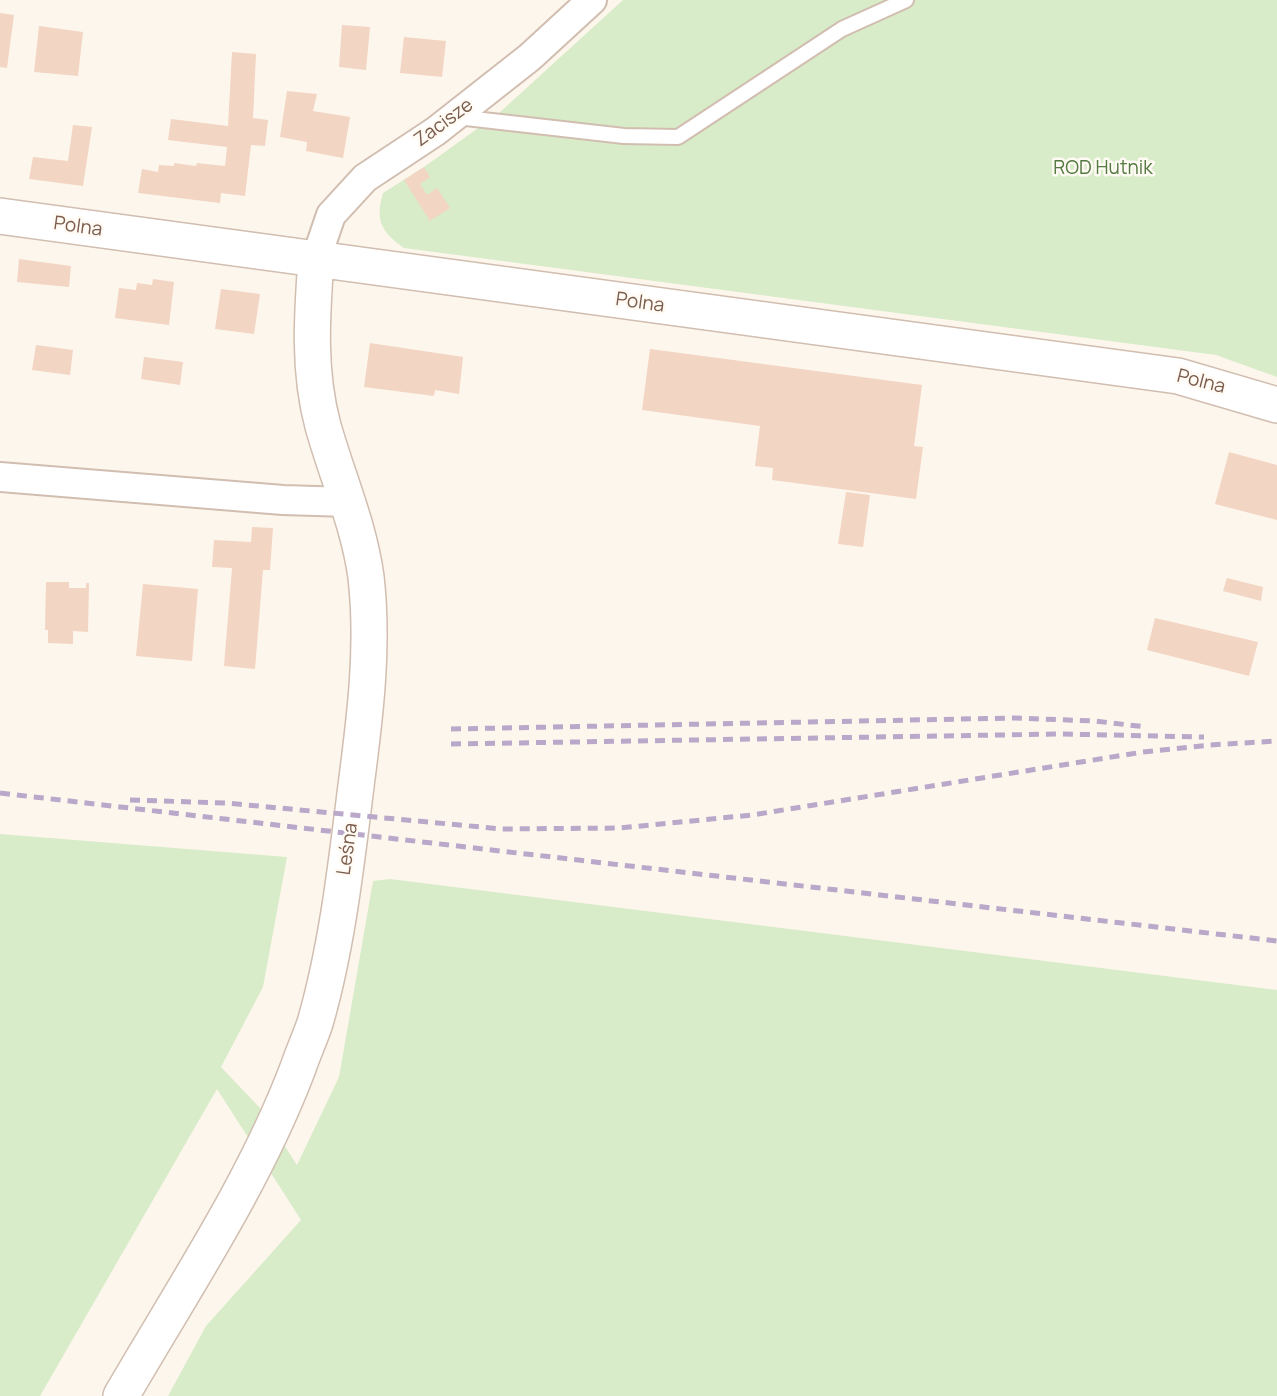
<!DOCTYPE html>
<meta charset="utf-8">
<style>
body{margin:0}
canvas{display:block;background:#fdf6ec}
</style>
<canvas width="1277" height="1396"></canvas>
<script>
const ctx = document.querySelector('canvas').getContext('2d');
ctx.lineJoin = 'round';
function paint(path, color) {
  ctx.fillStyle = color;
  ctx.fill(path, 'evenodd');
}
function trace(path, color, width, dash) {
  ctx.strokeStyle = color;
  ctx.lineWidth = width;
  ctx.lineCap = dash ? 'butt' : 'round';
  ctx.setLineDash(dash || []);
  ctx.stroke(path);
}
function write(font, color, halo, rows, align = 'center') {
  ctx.font = font + ' Manrope,sans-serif';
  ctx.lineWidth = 5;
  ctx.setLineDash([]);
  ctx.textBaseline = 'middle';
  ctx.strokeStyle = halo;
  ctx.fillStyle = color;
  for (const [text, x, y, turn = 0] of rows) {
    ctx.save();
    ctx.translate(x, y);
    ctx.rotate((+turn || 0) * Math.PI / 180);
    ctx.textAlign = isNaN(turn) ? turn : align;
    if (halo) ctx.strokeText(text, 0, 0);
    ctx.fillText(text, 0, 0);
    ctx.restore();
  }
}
const green = new Path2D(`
 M 623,0 L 1277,0 L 1277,377 L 1216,355 L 404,248 C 381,232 375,220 383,193 L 424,167 L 499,113 Z
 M 0,834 L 287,857 L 263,987 L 221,1067 L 260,1108 L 297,1165 L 339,1077 L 373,881 L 390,879 L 1277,990 L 1277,1396 L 168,1396 L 206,1326 L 301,1220 L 217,1089 L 40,1396 L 0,1396 Z`);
const building = new Path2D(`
 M 0,13 L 14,15 L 7,68 L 0,67 Z
 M 342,25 L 370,27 L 366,70 L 339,67 Z
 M 39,26 L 83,32 L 78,76 L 34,72 Z
 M 404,37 L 446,41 L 442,77 L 400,73 Z
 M 232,52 L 256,54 L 253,118 L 268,120 L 265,146 L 251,145 L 245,196 L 221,193 L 220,203 L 138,193 L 142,169 L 158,172 L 159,165 L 174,166 L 174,163 L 196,166 L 197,163 L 225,166 L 227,147 L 168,140 L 171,119 L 228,126 Z
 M 287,91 L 317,94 L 313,111 L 350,117 L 343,158 L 306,151 L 307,142 L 280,137 Z
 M 73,125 L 92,127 L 83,186 L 29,179 L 33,157 L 68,161 Z
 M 424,167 L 430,177 L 420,184 L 427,195 L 437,188 L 450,208 L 430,221 L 404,180 Z
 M 19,259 L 71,266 L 69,287 L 17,282 Z
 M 153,279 L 174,282 L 169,325 L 115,318 L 119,288 L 136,290 L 137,283 L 152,285 Z
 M 221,289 L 260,294 L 254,334 L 215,329 Z
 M 370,343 L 463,357 L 459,394 L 435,390 L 434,396 L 364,387 Z
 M 36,345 L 73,350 L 70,375 L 32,370 Z
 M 650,349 L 922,385 L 914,446 L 923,447 L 916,499 L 772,480 L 773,468 L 755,466 L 760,426 L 642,410 Z
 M 144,357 L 183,362 L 180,385 L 141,379 Z
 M 1229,452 L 1277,465 L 1277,520 L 1215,504 Z
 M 846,492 L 870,495 L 863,547 L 838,544 Z
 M 252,527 L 273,528 L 270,570 L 263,570 L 255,669 L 224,666 L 232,568 L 212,567 L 214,540 L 251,542 Z
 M 1227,578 L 1263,587 L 1261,601 L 1223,591 Z
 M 46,582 L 69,582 L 69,588 L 86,588 L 86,583 L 89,583 L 88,632 L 73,631 L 73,644 L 48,643 L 48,630 L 45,630 Z
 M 143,584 L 198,589 L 192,661 L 136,656 Z
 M 1155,618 L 1258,642 L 1249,676 L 1147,650 Z`);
const service = new Path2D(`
 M 457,117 L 624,136 L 678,137 L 842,29 L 906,0`);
const minor = new Path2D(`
 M 316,259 L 331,215 L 365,178 L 436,131 L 530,57 L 592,0
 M 0,477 L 283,500 L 348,502`);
const tertiary = new Path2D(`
 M 0,216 L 1178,376 L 1277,405
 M 121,1396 C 183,1289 254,1184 298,1068 C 303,1053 310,1038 315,1023 C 337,947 346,866 356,786 C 365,717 374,647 366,577 C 359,525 337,476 323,426 C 308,371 312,315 316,259`);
const rail = new Path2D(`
 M 451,729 L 1015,718 L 1095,721 L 1146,727
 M 451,744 L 1060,734 L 1204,737
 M 0,793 L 1277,941
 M 130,800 L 226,803 L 502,829 L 620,828 L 752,815 L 1143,752 L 1210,745 L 1277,741`);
const streetNames = [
 ["Zacisze",444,123,-36],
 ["Polna",78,227,8],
 ["Polna",640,303,8],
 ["Polna",1201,382,14],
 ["Leśna",348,849,-82]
];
const parkNames = [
 ["ROD Hutnik",1103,169]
];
paint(green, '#d8ecc9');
paint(building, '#f3d5c3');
trace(service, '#d1beb0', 18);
trace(minor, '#d1beb0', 32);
trace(tertiary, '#d1beb0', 38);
trace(service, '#fff', 14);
trace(minor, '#fff', 28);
trace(tertiary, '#fff', 35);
trace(rail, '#b9a8c9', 5, [10, 7]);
write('19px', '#7a5c4d', '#fffaf3', streetNames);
write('19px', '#537a41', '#fffaf3', parkNames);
</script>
